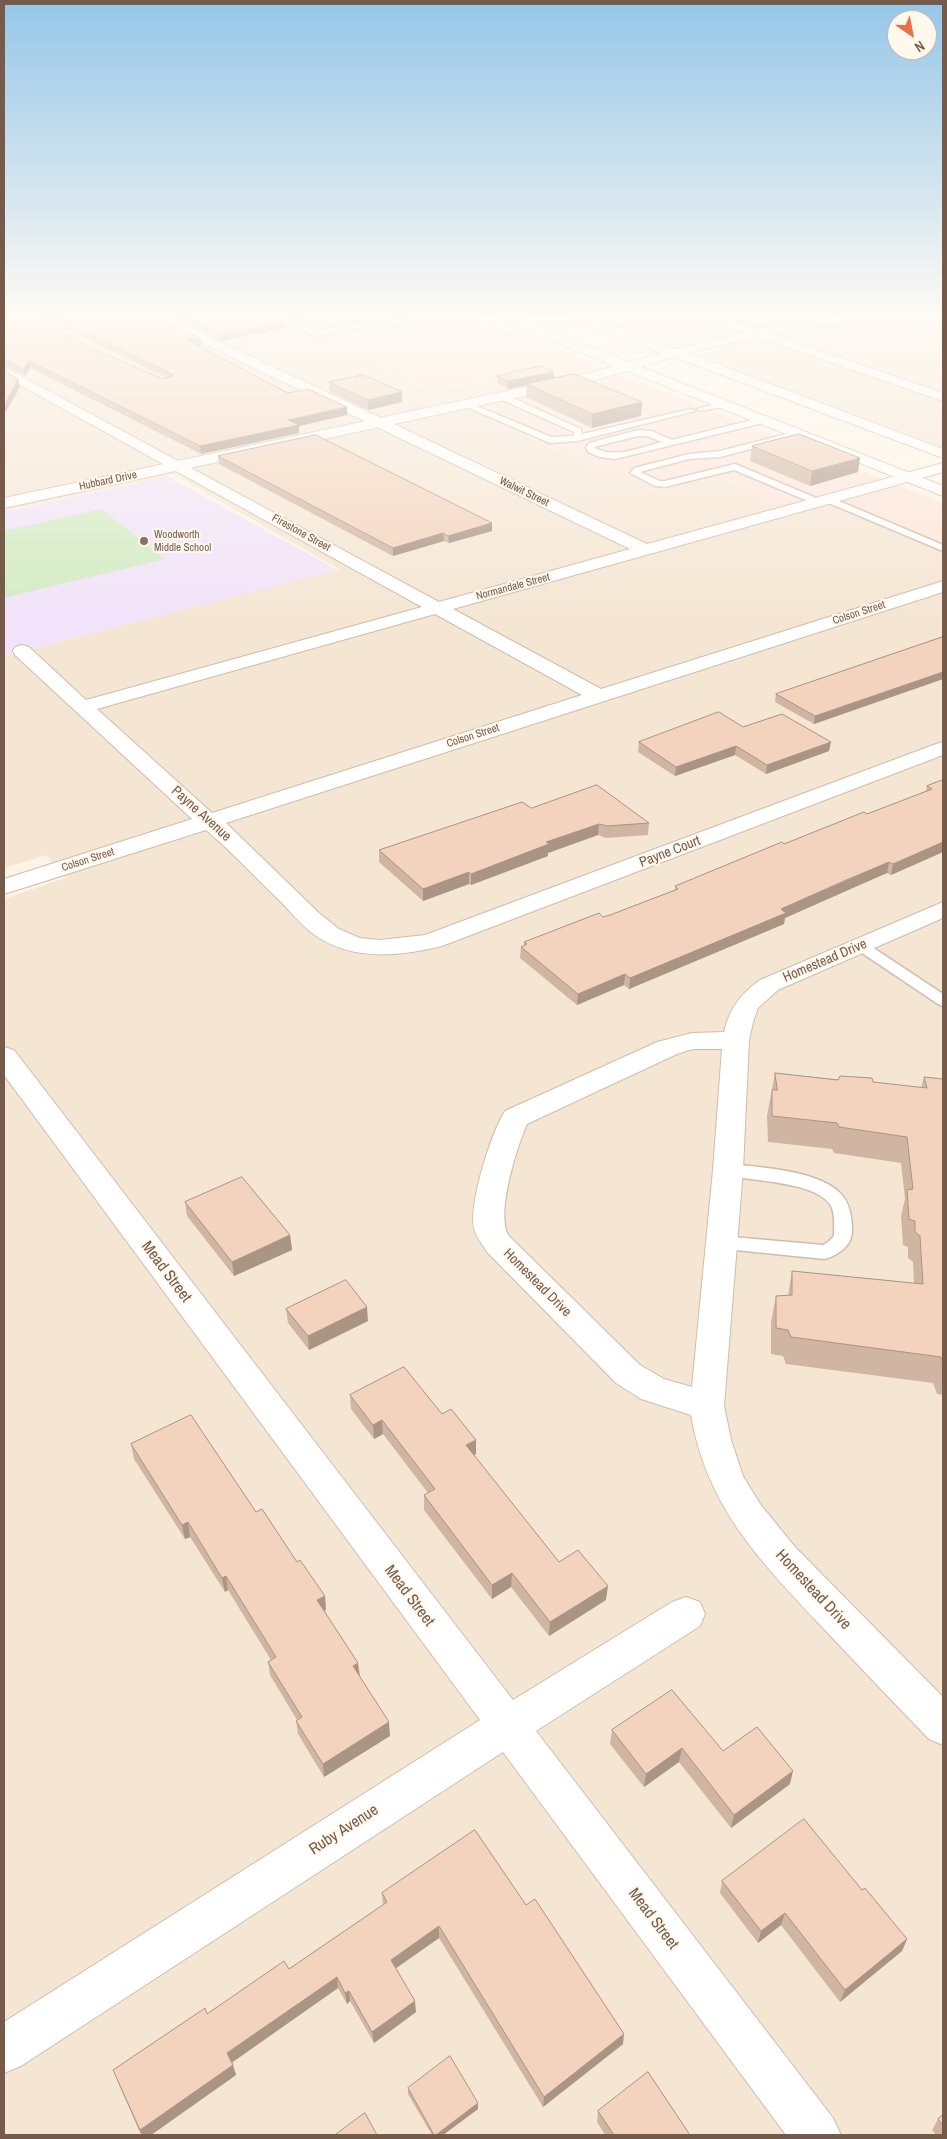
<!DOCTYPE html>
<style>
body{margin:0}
#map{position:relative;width:947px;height:2139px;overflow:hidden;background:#fdf4e6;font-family:"Archivo Narrow",sans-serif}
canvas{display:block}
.frame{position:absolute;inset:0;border:5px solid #775b4a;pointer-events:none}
.north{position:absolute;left:887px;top:10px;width:50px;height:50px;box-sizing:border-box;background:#fff8ed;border:1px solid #c9b9ac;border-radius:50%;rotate:147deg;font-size:14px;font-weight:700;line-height:20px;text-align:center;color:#775b4a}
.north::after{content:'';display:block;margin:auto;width:18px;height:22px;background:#e96f49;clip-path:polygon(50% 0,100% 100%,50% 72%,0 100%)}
</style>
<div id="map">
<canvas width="947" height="2139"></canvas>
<div class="frame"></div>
<div class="north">N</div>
</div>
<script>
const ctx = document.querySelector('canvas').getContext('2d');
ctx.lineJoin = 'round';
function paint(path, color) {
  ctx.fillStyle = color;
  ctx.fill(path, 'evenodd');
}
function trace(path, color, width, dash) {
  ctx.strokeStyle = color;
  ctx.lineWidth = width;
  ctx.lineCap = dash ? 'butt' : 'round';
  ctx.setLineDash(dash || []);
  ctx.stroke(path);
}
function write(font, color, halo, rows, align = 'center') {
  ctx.font = font + ' "Archivo Narrow",sans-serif';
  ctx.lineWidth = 4;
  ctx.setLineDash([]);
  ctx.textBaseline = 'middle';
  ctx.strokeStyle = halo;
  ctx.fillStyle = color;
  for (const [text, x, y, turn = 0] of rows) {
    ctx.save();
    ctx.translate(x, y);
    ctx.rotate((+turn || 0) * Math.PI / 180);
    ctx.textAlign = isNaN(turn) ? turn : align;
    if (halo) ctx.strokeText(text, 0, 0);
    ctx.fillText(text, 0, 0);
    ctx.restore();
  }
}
const residential = new Path2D(`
 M 4,317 L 364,317 L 297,329 L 534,371 L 553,380 L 454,402 L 595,469 L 615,469 L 661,491 L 716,476 L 780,505 L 813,496 L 943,552 L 943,2135 L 4,2135 L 4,899 L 65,878 L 46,855 L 4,868 L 4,656 L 339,569 L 173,474 L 4,511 Z
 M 593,317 L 809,317 L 681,345 L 661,342 Z
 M 853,317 L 943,317 L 943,447 L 722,365 L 705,355 L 744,341 Z`);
const commercial = new Path2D(`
 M 364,317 L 476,317 L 943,503 L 943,552 L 813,496 L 780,506 L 716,476 L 661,491 L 615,469 L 595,469 L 453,402 L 552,380 L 534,371 L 433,392 L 296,329 Z`);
const education = new Path2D(`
 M 167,476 L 337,570 L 4,656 L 4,512 Z`);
const green = new Path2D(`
 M 101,509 L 165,559 L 4,598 L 4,531 Z`);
const lane = new Path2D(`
 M 272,317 L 281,317 L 291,321 L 330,317 L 327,319 L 298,324 L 315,331 L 384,319 L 402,321 L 427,317 L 441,317 L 402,325 L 384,323 L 322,334 L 326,337 L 322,339 Z
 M 498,394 L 504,394 L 581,429 L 582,434 L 691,409 L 695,411 L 577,441 L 550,443 L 460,404 L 467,402 L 551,437 L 573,436 L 574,432 L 498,398 Z
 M 724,402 L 728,404 L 727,406 L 701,411 L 697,409 Z
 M 764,417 L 767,418 L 767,422 L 615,459 L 600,457 L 588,452 L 586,447 L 589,443 L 638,430 L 651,431 L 672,440 ZM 638,436 L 647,436 L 662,442 C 642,447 613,460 594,447 Z
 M 798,431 L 802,434 L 801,436 L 720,457 L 689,459 L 640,472 L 660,481 L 665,481 L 735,464 L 821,500 L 821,504 L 815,504 L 734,470 L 665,487 L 655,486 L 630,473 L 634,468 L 689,454 L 720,451 Z
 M 827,496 L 943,545 L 943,551 L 824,501 L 824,497 Z
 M 861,942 L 866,943 L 943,994 L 943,1006 L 938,1004 L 856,949 L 854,946 L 856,943 Z
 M 728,1164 C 759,1167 815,1170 839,1192 C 850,1202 852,1217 852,1231 C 852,1246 838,1255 825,1259 L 715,1248 L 712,1243 L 715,1238 L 721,1236 L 823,1245 L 828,1242 L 834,1236 C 834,1227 835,1216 832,1208 C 820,1180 748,1182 722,1174 L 719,1170 L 722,1166 Z`);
const street = new Path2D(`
 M 153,317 L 168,317 L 647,544 L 943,463 L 943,472 L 453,609 L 601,689 L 943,581 L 943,592 L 226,823 L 319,913 L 339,929 L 360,938 L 380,940 L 425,935 L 936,744 L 943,742 L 943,755 L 442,946 C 401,956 357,961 319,938 C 305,929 294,916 283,904 C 257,879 233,853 206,830 L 4,894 L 4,879 L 192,819 L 15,655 L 13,651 L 15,647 L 22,645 L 29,647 L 86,700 L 422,607 L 4,376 L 4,367 L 439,602 L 630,549 L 155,320 ZM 435,614 L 582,695 L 212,813 L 97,709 Z
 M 706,317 L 722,317 L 943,393 L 943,401 L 708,320 Z
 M 907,317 L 924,317 L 943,322 L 943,330 L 909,320 Z
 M 943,902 L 943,918 L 778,990 L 758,1008 L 753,1022 L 749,1040 L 743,1170 L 724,1406 L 731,1440 L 743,1476 L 760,1504 L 795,1547 L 943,1697 L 943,1745 L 929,1739 C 893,1702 858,1665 823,1628 C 761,1562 707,1508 691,1415 L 641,1399 L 616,1383 L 487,1252 C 483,1245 475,1236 474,1228 C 469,1203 491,1133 505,1111 L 657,1042 L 692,1033 L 724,1032 C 729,1009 741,993 760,980 ZM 693,1049 L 722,1049 L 713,1170 L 692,1387 L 664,1379 L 640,1365 L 509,1236 C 495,1215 517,1147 527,1124 L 677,1054 Z
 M 4,1047 L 14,1050 L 513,1700 L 672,1602 L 686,1597 L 700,1602 L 705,1614 L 700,1626 L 536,1731 L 833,2118 L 841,2135 L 786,2135 L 503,1752 L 21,2066 L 4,2073 L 4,2022 L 480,1720 L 4,1075 Z`);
const secondary = new Path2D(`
 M 497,317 L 513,317 L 629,362 L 662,353 L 575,320 L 573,317 L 589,317 L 675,349 L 812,317 L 832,317 L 830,320 L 688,353 L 943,449 L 943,458 L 674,357 L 641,367 L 943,486 L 943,496 L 627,371 L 584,383 L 4,508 L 4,498 L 582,375 L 615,366 L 499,320 Z`);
const wall = new Path2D(`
 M 4,317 L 98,351 L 163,379 L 167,378 L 41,317 L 157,317 L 202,345 L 197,346 L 288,393 L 347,415 L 299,426 L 299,433 L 201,454 L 30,368 L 25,376 L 4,365 Z
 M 171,317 L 277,317 L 286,321 L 287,327 L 222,341 Z
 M 497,376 L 554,378 L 642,402 L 641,416 L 592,428 L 526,397 L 527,385 L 508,389 L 497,383 Z
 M 329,382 L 402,392 L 402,402 L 368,410 L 330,392 Z
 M 752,446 L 858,472 L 810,486 L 750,461 Z
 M 218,456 L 492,523 L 492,531 L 449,543 L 444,541 L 393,556 L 219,464 Z
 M 943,637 L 943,679 L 814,724 L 775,702 L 776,694 Z
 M 743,727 L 829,751 L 766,774 L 735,755 L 675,776 L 638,752 L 639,742 Z
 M 943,780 L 943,852 L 891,875 L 887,873 L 842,892 L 785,918 L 784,924 L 629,989 L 624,985 L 577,1005 L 520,958 L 521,947 L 524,945 L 524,942 L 610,915 L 675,890 L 675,886 L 784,844 L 867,814 L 926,791 L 927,786 Z
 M 531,808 L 649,823 L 648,835 L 606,838 L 598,835 L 548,853 L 548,856 L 471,885 L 469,884 L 423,901 L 379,862 L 379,850 Z
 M 775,1073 L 921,1088 L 924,1077 L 943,1079 L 943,1395 L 937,1394 L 933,1383 L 786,1364 L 783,1356 L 771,1354 L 771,1322 L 776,1296 L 788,1296 L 792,1271 L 914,1283 L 913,1262 L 908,1258 L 908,1247 L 903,1245 L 901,1216 L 905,1199 L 901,1163 L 834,1153 L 832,1149 L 768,1142 L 767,1116 Z
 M 185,1202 L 290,1235 L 292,1250 L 234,1276 L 187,1216 Z
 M 286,1309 L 368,1321 L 309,1350 L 288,1323 Z
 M 350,1395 L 442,1414 L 476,1454 L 473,1455 L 559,1562 L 606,1600 L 549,1636 L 511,1587 L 492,1599 L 424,1510 L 424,1495 L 428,1493 L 383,1434 L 374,1439 L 351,1409 Z
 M 131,1444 L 256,1512 L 325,1596 L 326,1610 L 324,1611 L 390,1736 L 324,1777 L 298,1734 L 296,1721 L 297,1720 L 270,1675 L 268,1662 L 271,1660 L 228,1590 L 225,1592 L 190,1537 L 185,1539 L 134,1459 Z
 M 612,1730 L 723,1751 L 790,1784 L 731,1828 L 679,1762 L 644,1787 L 610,1744 Z
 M 722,1881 L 862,1890 L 907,1939 L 902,1951 L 840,2002 L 781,1925 L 758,1943 L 720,1893 Z
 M 382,1893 L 526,1905 L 623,2044 L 543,2107 L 439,1938 L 396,1968 L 416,2012 L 374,2043 L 350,2001 L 347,2004 L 338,1988 L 232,2062 L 236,2075 L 151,2135 L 141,2135 L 117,2080 L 207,2014 L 289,1969 L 383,1905 Z
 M 408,2088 L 478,2109 L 443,2135 L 432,2135 L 408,2094 Z
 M 598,2111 L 690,2135 L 605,2135 L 597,2122 Z
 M 943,2115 L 943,2135 L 936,2135 L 932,2130 L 938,2119 Z`);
const shadedWall = new Path2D(`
 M 286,321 L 287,327 L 222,341 L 221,334 Z
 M 201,338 L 202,345 L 188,347 L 187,340 Z
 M 29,361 L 30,368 L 25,376 L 24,369 Z
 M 554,372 L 554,379 L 527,384 L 527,385 L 508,389 L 508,381 Z
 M 18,379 L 20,387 L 4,415 L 4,406 Z
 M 402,392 L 402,402 L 368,410 L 368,400 Z
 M 642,402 L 641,416 L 592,428 L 592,414 Z
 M 347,407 L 347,415 L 299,426 L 299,433 L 201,454 L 200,446 L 288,420 Z
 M 860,458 L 858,472 L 810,486 L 812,471 Z
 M 492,523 L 492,531 L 449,543 L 448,536 Z
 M 443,533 L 444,541 L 393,556 L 393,548 Z
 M 943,672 L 943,679 L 814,724 L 815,716 Z
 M 831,742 L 829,751 L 766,774 L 767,765 Z
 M 736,746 L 735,755 L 675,776 L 676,767 Z
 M 599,824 L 598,835 L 548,853 L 548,856 L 471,885 L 471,874 L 546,842 Z
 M 943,842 L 943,852 L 891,875 L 893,864 Z
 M 889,862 L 887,873 L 785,918 L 784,924 L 629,989 L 630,978 L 781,909 Z
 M 469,872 L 469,884 L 423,901 L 423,889 Z
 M 625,974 L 624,985 L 577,1005 L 578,994 Z
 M 290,1235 L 292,1250 L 234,1276 L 232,1262 Z
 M 367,1307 L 368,1321 L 309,1350 L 308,1336 Z
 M 382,1420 L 383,1434 L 374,1439 L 373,1425 Z
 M 476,1440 L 476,1454 L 466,1460 L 466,1445 Z
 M 188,1522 L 190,1537 L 185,1539 L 182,1525 Z
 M 512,1573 L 511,1587 L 492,1599 L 492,1585 Z
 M 226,1576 L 228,1590 L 225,1592 L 222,1578 Z
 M 608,1586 L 606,1600 L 549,1636 L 550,1622 Z
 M 325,1596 L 326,1610 L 319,1614 L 317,1600 Z
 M 358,1663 L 360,1677 L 353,1666 Z
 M 389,1722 L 390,1736 L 324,1777 L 323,1764 Z
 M 682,1748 L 679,1762 L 644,1787 L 646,1774 Z
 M 793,1771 L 790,1784 L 731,1828 L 734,1815 Z
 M 785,1913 L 781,1925 L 758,1943 L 761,1931 Z
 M 439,1926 L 439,1938 L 392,1971 L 391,1960 Z
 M 907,1939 L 902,1951 L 840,2002 L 845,1990 Z
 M 337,1977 L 338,1988 L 230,2064 L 227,2053 Z
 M 349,1991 L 350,2001 L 347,2004 L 345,1993 Z
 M 415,2001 L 416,2012 L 374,2043 L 372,2032 Z
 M 624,2034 L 623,2044 L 543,2107 L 544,2097 Z
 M 233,2065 L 236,2075 L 151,2135 L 142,2135 L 140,2130 Z
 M 478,2103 L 478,2109 L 443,2135 L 436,2135 Z`);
const building = new Path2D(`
 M 4,317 L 37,317 L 98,351 L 163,379 L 173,376 L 172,374 L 54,317 L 157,317 L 201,338 L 187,340 L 288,393 L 308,389 L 347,407 L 288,420 L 299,425 L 200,446 L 29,361 L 24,369 L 4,359 Z
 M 185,317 L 277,317 L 286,321 L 221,334 Z
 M 541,366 L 554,372 L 508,381 L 497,376 Z
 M 4,371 L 18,379 L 4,406 Z
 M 574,374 L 642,402 L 592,414 L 527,384 Z
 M 364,375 L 402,392 L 368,400 L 329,382 Z
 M 799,434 L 860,458 L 812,471 L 752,446 Z
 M 316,435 L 492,523 L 448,536 L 443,533 L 393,548 L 218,456 Z
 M 943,637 L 943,672 L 815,716 L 776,694 Z
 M 719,712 L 743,727 L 782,714 L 831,742 L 767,765 L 736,746 L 676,767 L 639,742 Z
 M 943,780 L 943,842 L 893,864 L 889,862 L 844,881 L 781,909 L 786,913 L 630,978 L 625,974 L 578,994 L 521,947 L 527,944 L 524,942 L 599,913 L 603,917 L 610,915 L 678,889 L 675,886 L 782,842 L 784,844 L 864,812 L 867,814 L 932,789 L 927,786 Z
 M 597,785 L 649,823 L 607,826 L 599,824 L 546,842 L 549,844 L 471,874 L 469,872 L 423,889 L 379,850 L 522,802 L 531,808 Z
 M 775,1073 L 838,1080 L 840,1076 L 872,1078 L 873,1082 L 927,1088 L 924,1077 L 943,1079 L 943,1364 L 941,1357 L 791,1337 L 788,1330 L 776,1328 L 776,1296 L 792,1295 L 792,1271 L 923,1284 L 920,1236 L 915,1232 L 915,1221 L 909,1219 L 907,1190 L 913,1189 L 907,1137 L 839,1127 L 837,1123 L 772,1116 L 772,1090 L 777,1090 Z
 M 242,1177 L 290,1235 L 232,1262 L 185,1202 Z
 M 346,1280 L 367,1307 L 308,1336 L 286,1309 Z
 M 404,1367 L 442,1414 L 451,1409 L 476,1440 L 466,1445 L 559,1562 L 578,1550 L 608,1586 L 550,1622 L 512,1573 L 492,1585 L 424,1495 L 435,1489 L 382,1420 L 373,1425 L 350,1395 Z
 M 191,1415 L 256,1512 L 262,1509 L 297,1562 L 300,1560 L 325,1596 L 317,1600 L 358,1663 L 353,1666 L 389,1722 L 323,1764 L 296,1721 L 302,1717 L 268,1662 L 276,1657 L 226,1576 L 222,1578 L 188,1522 L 182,1525 L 131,1444 Z
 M 672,1690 L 723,1751 L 757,1727 L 793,1771 L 734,1815 L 682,1748 L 646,1774 L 612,1730 Z
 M 804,1819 L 862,1890 L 865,1888 L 907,1939 L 845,1990 L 785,1913 L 761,1931 L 722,1881 Z
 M 475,1830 L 526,1905 L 535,1899 L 624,2034 L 544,2097 L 439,1926 L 391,1960 L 415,2001 L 372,2032 L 349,1991 L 345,1993 L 337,1977 L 227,2053 L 233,2065 L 140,2130 L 113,2070 L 205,2008 L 207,2014 L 284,1961 L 289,1969 L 387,1902 L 382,1893 Z
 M 450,2056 L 478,2103 L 436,2135 L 434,2135 L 408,2088 Z
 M 648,2072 L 690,2135 L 614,2135 L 598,2111 Z
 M 365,2113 L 377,2135 L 335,2135 Z
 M 943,2115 L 943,2125 L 938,2119 Z`);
const markers = [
 [144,541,5,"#8d6e63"]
];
const farStreetnames = [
 ["Hubbard Drive",108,481,-12],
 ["Walwit Street",524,492,26],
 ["Firestone Street",301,533,29],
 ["Normandale Street",513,587,-15],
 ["Colson Street",859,613,-18],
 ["Colson Street",473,736,-18],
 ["Colson Street",88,860,-18]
];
const farEducationnames = [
 ["Woodworth",154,535],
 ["Middle School",154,548]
];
const streetNames = [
 ["Payne Avenue",201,814,42],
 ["Payne Court",670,852,-21],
 ["Homestead Drive",825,961,-23],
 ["Homestead Drive",537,1283,45]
];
const nearStreetnames = [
 ["Mead Street",166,1272,53],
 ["Homestead Drive",813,1590,47],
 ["Mead Street",409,1596,53],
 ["Ruby Avenue",344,1830,-33],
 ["Mead Street",653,1919,53]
];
paint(residential, '#f5e6d4');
paint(commercial, '#fde5da');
paint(education, '#f1e3f9');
paint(green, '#d3ebc4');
trace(lane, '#cfbcac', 3);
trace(street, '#cfbcac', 2);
trace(secondary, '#d4beac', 2);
paint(lane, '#fff');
paint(street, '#fff');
paint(secondary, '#fff');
paint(wall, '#d1b5a3');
paint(shadedWall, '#aa9484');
paint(building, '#f3d3bd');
trace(building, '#aa9484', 1);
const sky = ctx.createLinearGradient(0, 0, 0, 616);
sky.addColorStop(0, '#95c6e8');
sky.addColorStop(0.51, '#fefaf4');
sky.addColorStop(1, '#fefaf400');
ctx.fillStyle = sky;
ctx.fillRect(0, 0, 947, 616);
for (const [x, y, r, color] of markers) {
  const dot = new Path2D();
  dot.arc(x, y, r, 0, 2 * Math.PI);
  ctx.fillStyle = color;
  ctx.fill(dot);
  trace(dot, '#fff8ed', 2);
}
write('11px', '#775b4a', '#fff8ed', farStreetnames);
write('11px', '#785e54', '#fff8ed', farEducationnames, 'left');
write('14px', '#775b4a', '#fff8ed', streetNames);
write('16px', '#775b4a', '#fff8ed', nearStreetnames);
</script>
